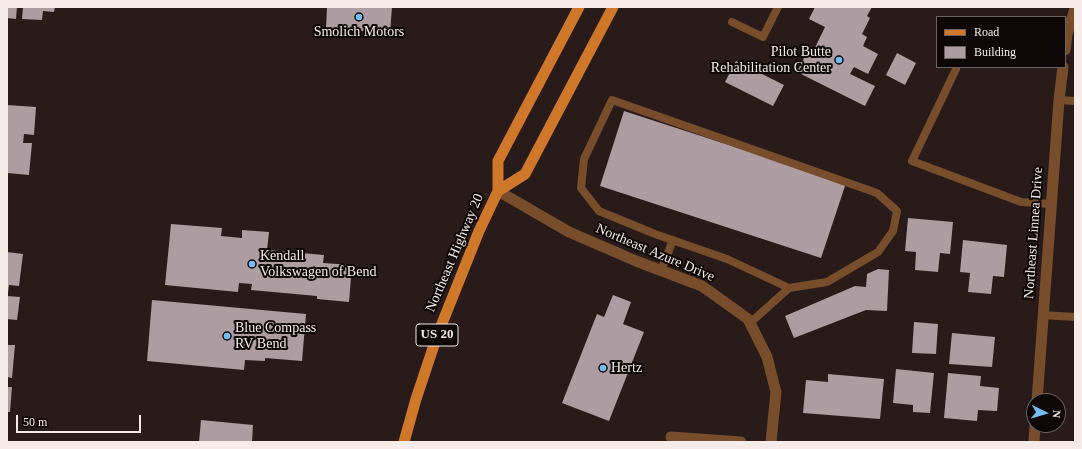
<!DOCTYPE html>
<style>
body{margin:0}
#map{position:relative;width:1082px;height:449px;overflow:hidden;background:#291b19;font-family:"Times New Roman",serif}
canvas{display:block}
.frame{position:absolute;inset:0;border:8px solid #f5ecea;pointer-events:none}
.legend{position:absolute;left:936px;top:16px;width:130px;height:52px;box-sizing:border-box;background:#0d0707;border:1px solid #6a6362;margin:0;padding:5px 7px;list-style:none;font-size:12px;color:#f5ecea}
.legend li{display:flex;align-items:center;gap:8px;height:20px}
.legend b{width:20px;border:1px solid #6a6362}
.north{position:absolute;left:1026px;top:393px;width:40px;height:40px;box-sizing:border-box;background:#0d0707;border:1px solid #6a6362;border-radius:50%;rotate:95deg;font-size:11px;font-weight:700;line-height:16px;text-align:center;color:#f5ecea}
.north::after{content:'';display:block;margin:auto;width:14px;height:18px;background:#74c0f6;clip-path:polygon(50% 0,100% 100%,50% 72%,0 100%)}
.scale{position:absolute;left:16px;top:415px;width:125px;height:18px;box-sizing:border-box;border:2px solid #f5ecea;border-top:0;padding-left:5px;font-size:12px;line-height:14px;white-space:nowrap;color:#f5ecea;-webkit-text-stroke:3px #0d0707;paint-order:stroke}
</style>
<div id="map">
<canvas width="1082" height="449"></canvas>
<div class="frame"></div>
<ul class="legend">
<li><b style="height:5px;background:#cf7829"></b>Road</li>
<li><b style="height:11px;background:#ad9ca1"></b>Building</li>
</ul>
<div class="north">N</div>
<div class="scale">50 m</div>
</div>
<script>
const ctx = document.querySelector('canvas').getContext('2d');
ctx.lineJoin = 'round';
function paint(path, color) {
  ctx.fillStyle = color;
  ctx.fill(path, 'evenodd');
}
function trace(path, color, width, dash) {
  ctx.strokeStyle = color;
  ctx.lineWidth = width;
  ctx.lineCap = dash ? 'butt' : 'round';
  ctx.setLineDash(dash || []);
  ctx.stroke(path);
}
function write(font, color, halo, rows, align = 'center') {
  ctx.font = font + ' "Times New Roman",serif';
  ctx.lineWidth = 4;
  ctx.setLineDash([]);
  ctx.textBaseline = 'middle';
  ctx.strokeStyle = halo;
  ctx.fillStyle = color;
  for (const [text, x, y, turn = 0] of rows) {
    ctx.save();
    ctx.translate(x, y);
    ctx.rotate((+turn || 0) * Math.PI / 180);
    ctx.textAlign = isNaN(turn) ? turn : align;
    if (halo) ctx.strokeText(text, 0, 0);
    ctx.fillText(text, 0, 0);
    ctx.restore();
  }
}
const building = new Path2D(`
 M 7,7 L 17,7 L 16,19 L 7,18 Z
 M 23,7 L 55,7 L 54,12 L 43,11 L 42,20 L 22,19 Z
 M 327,7 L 392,7 L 390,33 L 326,28 Z
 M 815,7 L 872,7 L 867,16 L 870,18 L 862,34 L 867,37 L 863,46 L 878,54 L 868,74 L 854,67 L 850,74 L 875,86 L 865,106 L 797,72 L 807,52 L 812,54 L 825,27 L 809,19 Z
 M 897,53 L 916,63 L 905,85 L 886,75 Z
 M 736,61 L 784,85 L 773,106 L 725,82 Z
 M 7,105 L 36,107 L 34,135 L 24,134 L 23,143 L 32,143 L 29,175 L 7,173 Z
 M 624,111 L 846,183 L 821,258 L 600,186 Z
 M 908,218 L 953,222 L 950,254 L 940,253 L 938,272 L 915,270 L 916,252 L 905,251 Z
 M 171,224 L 222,228 L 221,236 L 242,238 L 242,230 L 269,232 L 267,250 L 324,255 L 323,263 L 352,265 L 349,302 L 317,299 L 317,296 L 251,290 L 252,284 L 239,283 L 238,292 L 165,285 Z
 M 963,240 L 1007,245 L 1004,277 L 993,276 L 991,294 L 968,292 L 970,273 L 960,272 Z
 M 7,252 L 23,254 L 19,286 L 9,285 L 8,293 Z
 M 878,269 L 889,270 L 887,311 L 866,310 L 794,338 L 785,316 L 855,286 L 866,287 L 867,274 Z
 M 613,295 L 631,302 L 623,324 L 644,332 L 609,421 L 562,403 L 597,314 L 604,317 Z
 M 7,296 L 20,297 L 17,320 L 7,319 Z
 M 152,300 L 306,314 L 302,361 L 265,358 L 265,361 L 245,360 L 244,370 L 147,361 Z
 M 914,322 L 938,324 L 936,354 L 912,353 Z
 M 952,333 L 995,337 L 992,367 L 949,364 Z
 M 7,345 L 15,345 L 12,378 L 7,377 Z
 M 896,369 L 934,373 L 930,413 L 913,412 L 913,405 L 893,403 Z
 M 948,373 L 981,376 L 980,386 L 999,388 L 997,411 L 978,410 L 977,421 L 944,418 Z
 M 828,374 L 884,379 L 880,419 L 803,413 L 806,380 L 828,382 Z
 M 7,387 L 12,387 L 10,412 L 7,412 Z
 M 201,420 L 253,425 L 252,442 L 199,442 Z`);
const service = new Path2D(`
 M 732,22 L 763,37 L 778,7
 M 956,69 L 912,161 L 1021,202 L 1051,204
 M 1059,100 L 1075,101
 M 661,271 L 673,240
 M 1043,315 L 1075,317
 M 750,323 L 789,288 L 727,259 L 655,234 L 599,211 L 581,188 L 584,159 L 612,100 L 877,193 L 897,211 L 893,231 L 878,252 L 827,282 L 789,288`);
const minor = new Path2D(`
 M 1065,50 L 1067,34 L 1075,9
 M 498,191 L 569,232 L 636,261 L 702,286 L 748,319 L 767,357 L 776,392 L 771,442
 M 1037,401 L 1059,100 L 1063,67
 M 671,437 L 741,442
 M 1034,442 L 1035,425`);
const primary = new Path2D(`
 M 498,191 L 525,174 L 613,7
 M 404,442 L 416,399 L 437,336 L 479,231 L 498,191 L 498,161 L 579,7`);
const markers = [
 [359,17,4,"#74c0f6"],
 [839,60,4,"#74c0f6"],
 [252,264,4,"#74c0f6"],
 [227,336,4,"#74c0f6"],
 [603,368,4,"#74c0f6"]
];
const shields = [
 [437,335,42]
];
const shieldNames = [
 ["US 20",437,335]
];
const poiNames = [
 ["Smolich Motors",359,32,"center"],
 ["Pilot Butte",831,52,"right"],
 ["Rehabilitation Center",831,68,"right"],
 ["Kendall",260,256],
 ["Volkswagen of Bend",260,272],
 ["Blue Compass",235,328],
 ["RV Bend",235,344],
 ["Hertz",611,368]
];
const streetNames = [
 ["Northeast Linnea Drive",1034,233,-86],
 ["Northeast Highway 20",455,253,-67],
 ["Northeast Azure Drive",655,253,23]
];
paint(building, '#ad9ca1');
trace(service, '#774d2c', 8);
trace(minor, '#774d2c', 11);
trace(primary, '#cf7829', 11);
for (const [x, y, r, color] of markers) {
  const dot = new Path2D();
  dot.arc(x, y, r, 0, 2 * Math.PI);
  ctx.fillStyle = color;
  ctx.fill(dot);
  trace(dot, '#0d0707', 1.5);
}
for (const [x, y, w] of shields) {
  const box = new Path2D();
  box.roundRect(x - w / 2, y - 11, w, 22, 3);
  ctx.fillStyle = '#0d0707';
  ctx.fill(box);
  trace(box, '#f5ecea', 1);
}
write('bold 13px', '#f5ecea', null, shieldNames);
write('14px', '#f5ecea', '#0d0707', poiNames, 'left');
write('14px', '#f5ecea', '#0d0707', streetNames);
</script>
